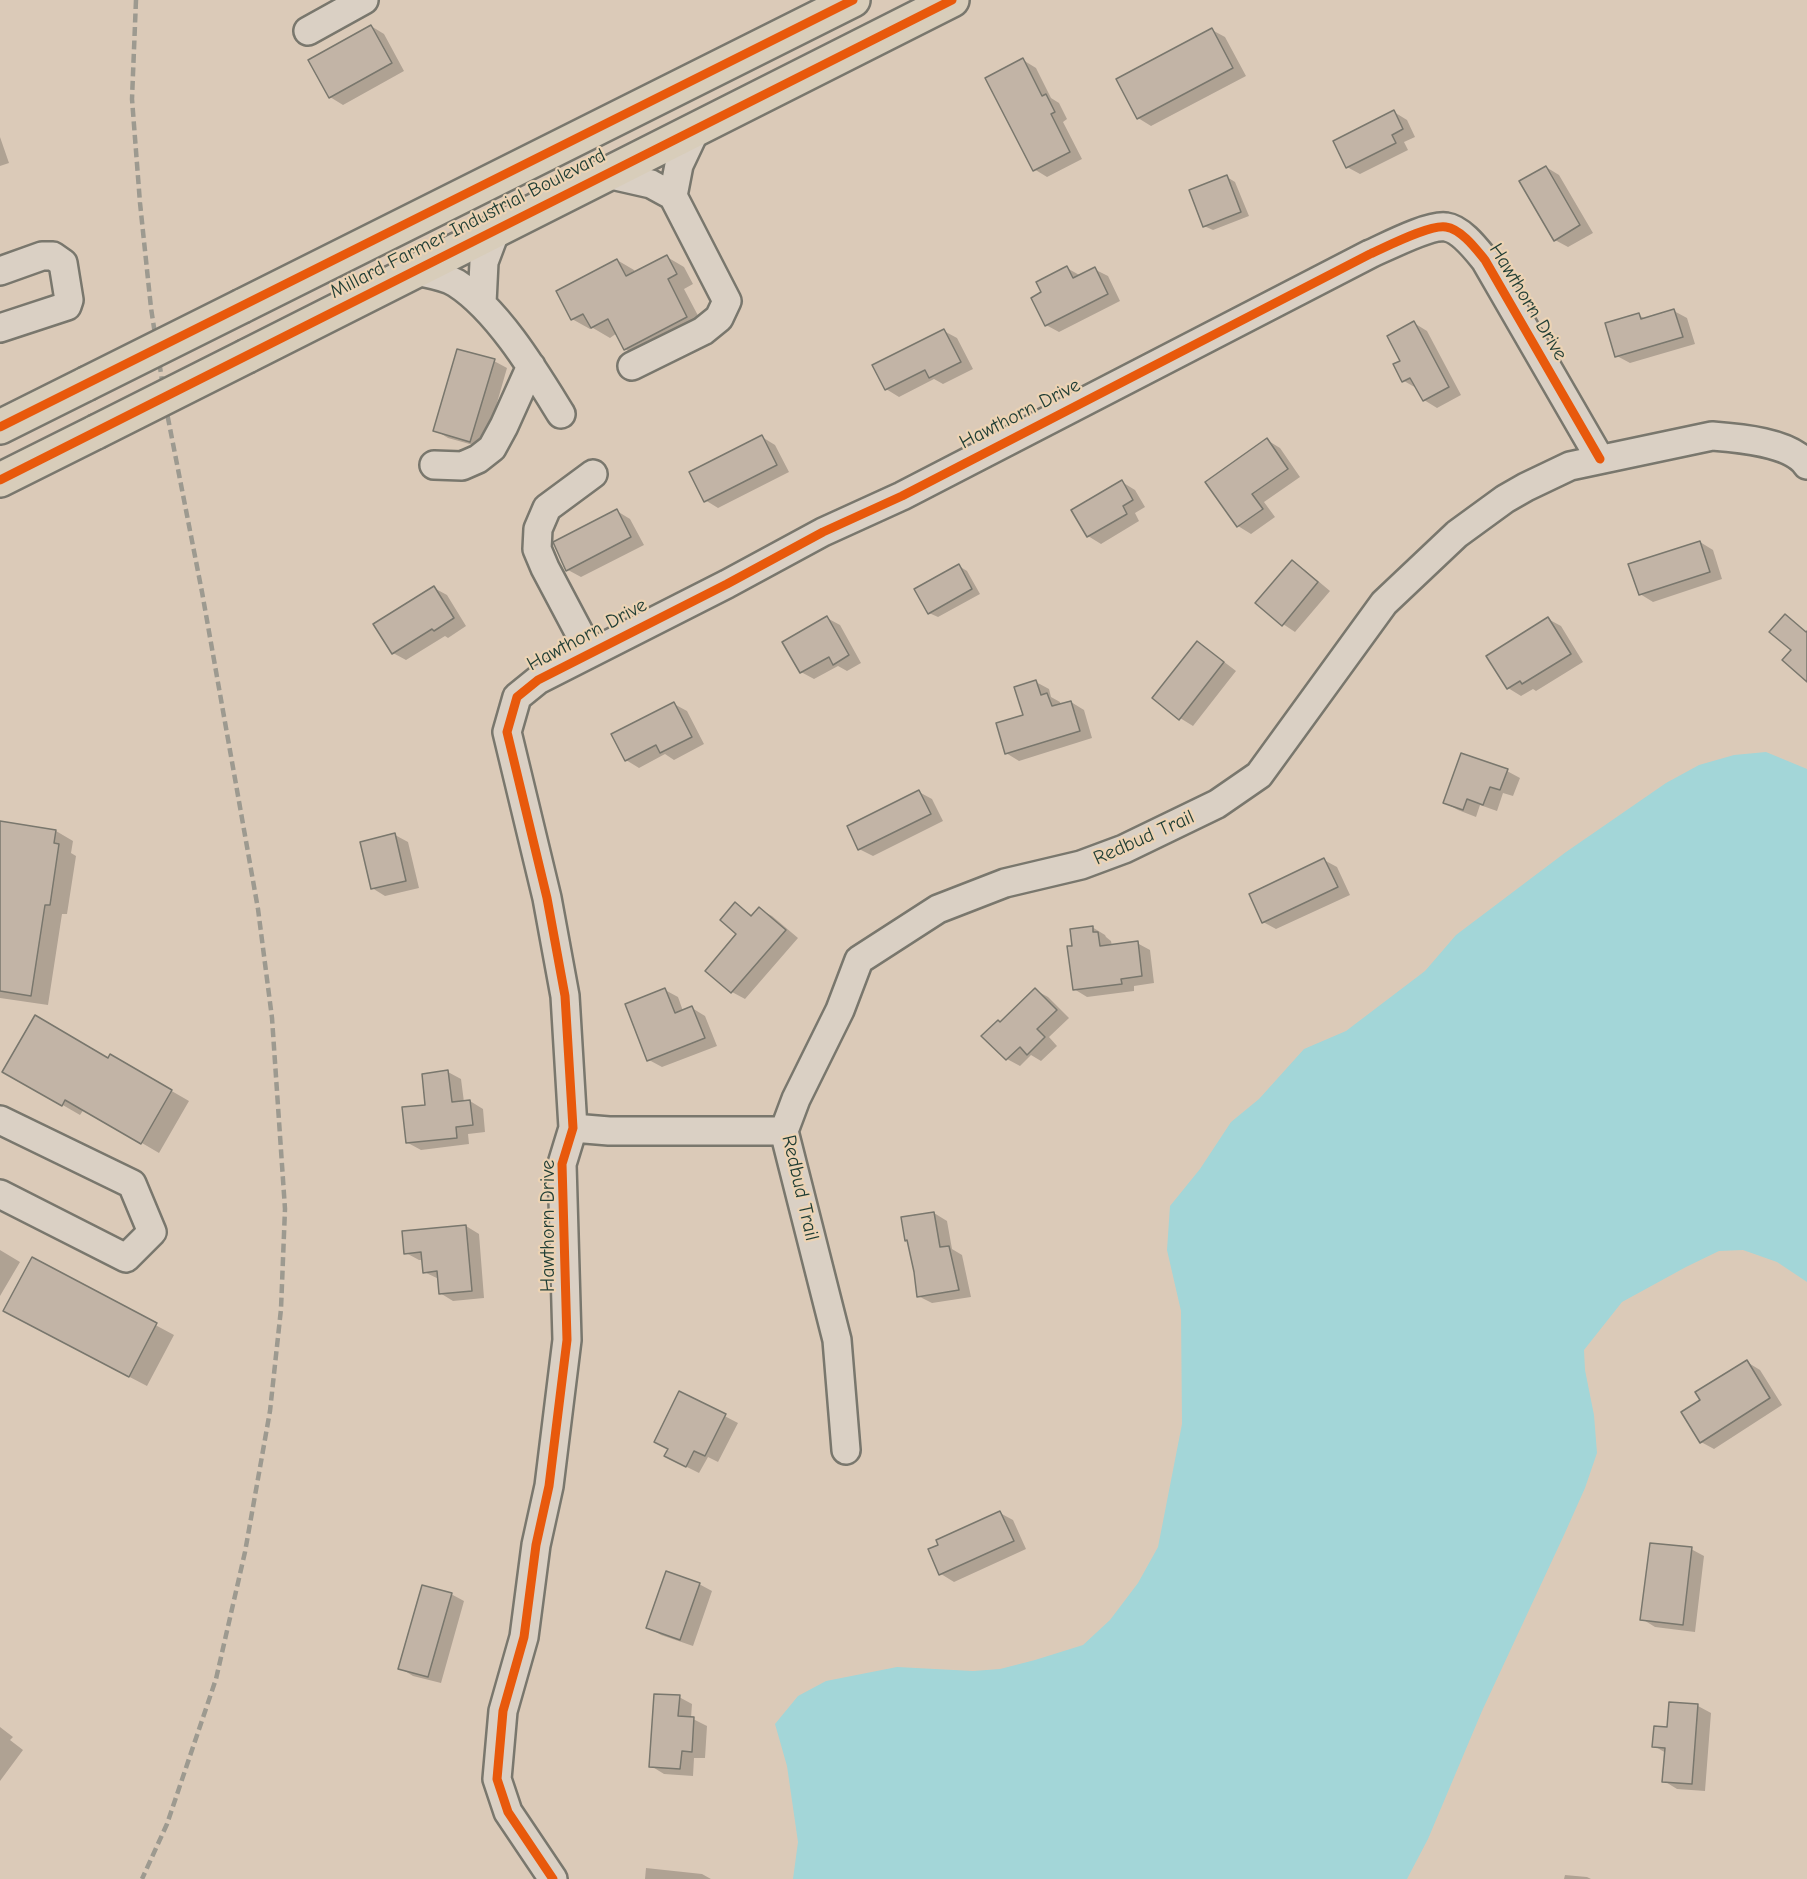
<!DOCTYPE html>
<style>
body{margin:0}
canvas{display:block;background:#dbcab8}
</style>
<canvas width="1807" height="1879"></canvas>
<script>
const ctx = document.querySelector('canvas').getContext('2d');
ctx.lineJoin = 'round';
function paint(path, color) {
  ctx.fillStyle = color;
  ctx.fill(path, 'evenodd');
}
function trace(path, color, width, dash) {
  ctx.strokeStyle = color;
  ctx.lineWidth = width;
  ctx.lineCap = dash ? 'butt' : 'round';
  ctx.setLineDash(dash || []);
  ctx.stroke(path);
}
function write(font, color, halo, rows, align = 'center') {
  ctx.font = font + ' "Comic Neue",sans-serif';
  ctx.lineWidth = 4.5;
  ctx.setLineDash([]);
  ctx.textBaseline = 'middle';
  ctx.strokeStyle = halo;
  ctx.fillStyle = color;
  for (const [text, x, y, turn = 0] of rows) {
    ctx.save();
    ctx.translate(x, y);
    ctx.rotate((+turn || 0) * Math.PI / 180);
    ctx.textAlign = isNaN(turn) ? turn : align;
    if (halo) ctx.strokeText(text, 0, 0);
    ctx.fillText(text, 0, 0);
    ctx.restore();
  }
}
const water = new Path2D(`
 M 1766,752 L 1807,769 L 1807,1282 L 1777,1262 L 1743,1250 L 1719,1251 L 1686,1267 L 1622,1302 L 1584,1350 L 1585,1370 L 1594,1415 L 1597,1453 L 1585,1488 L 1564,1535 L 1482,1711 L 1428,1839 L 1407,1879 L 793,1879 L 798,1842 L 787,1766 L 775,1724 L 798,1696 L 826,1681 L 897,1667 L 973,1671 L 1000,1669 L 1035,1660 L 1083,1645 L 1110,1620 L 1138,1583 L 1158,1547 L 1182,1424 L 1181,1311 L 1167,1250 L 1170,1206 L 1200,1169 L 1231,1122 L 1259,1099 L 1304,1049 L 1346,1031 L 1425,971 L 1456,935 L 1566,852 L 1666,783 L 1699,765 L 1734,755 Z`);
const shadow = new Path2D(`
 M 371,26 L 384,34 L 404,71 L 343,105 L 330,97 Z
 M 1212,30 L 1225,37 L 1246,76 L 1151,126 L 1138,118 Z
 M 1023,60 L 1036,68 L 1051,98 L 1059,103 L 1067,119 L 1063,122 L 1082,159 L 1047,177 L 1034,169 Z
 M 1394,112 L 1407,120 L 1415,137 L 1404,142 L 1408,150 L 1360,174 L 1347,167 Z
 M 0,137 L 9,163 L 0,166 Z
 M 1546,167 L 1559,175 L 1593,233 L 1568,247 L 1555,240 Z
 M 1227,177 L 1235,182 L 1249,216 L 1213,230 L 1204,226 Z
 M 667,257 L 684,267 L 693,284 L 684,289 L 704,327 L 643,359 L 625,349 L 617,333 L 610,338 L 593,328 L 590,329 L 572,319 L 617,260 L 634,270 L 636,273 Z
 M 1067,268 L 1081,276 L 1094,269 L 1108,276 L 1120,301 L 1059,332 L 1046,325 L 1043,293 Z
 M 1674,311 L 1687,318 L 1695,344 L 1630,363 L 1617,356 L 1638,315 L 1646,319 Z
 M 1414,323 L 1427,331 L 1461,395 L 1437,408 L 1424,400 L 1418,389 L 1404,381 L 1402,361 Z
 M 944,331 L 957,338 L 973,369 L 943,384 L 934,379 L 899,397 L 886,389 Z
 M 494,361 L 507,368 L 484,448 L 448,438 L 435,430 Z
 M 762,437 L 775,445 L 789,472 L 718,508 L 705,500 Z
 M 1267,440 L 1280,448 L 1300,477 L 1264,502 L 1275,517 L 1251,534 L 1238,526 Z
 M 1122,482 L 1135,490 L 1145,507 L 1135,513 L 1139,521 L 1101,544 L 1088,536 Z
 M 617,511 L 630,519 L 644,545 L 581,577 L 568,570 Z
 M 1700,542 L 1713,550 L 1722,579 L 1653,602 L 1640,594 Z
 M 1292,562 L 1305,570 L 1330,591 L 1295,632 L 1283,624 Z
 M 959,566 L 967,571 L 980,594 L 938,617 L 929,613 Z
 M 434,588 L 447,595 L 466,626 L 448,638 L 445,636 L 406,660 L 393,653 Z
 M 827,618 L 840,625 L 861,663 L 847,671 L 838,666 L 814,679 L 801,672 Z
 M 1548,619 L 1561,626 L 1583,662 L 1536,691 L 1533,689 L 1521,696 L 1508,688 L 1488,656 Z
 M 1197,643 L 1210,651 L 1236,671 L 1193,726 L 1180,718 Z
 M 1036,682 L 1049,689 L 1051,697 L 1060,702 L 1061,705 L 1071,702 L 1084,710 L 1092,738 L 1019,761 L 1006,753 L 1025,716 Z
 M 674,704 L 687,711 L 704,744 L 674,760 L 665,754 L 639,768 L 626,760 Z
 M 1507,771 L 1520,778 L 1513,796 L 1503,793 L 1497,811 L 1480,805 L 1476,817 L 1458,810 L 1445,803 Z
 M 919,792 L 932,799 L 943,821 L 873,856 L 859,849 Z
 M 0,823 L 56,831 L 73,841 L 71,853 L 76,856 L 67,914 L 62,914 L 48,1005 L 0,998 Z
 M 395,835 L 408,842 L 419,888 L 385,896 L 372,888 Z
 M 1324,860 L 1337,867 L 1350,895 L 1276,929 L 1263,922 Z
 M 736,904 L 753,916 L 759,909 L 772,916 L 798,938 L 745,999 L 732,992 L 738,934 Z
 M 1092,927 L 1105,935 L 1106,937 L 1111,941 L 1112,946 L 1137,943 L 1150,950 L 1154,983 L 1134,986 L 1134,991 L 1087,997 L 1074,989 L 1074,947 Z
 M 665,990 L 678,997 L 683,1011 L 692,1008 L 705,1016 L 717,1046 L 662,1067 L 649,1060 Z
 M 1035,990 L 1048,997 L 1069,1018 L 1049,1037 L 1057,1046 L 1041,1061 L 1031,1055 L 1020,1066 L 1007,1059 L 1001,1023 Z
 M 111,1056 L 189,1101 L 159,1153 L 84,1109 L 80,1115 L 4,1071 L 109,1060 Z
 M 448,1072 L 461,1079 L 464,1102 L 470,1101 L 483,1109 L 485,1132 L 468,1134 L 469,1144 L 421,1150 L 408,1143 Z
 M 934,1213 L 947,1221 L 952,1249 L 962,1255 L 971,1297 L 932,1303 L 918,1296 L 909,1241 L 907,1240 Z
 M 466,1226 L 479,1234 L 484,1298 L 453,1301 L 440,1293 L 439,1279 L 424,1272 L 423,1260 L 419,1260 L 406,1253 Z
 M 0,1250 L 20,1262 L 0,1296 Z
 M 32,1259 L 174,1335 L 147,1386 L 22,1321 Z
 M 1747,1362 L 1760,1370 L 1782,1405 L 1714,1449 L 1701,1442 L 1702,1400 Z
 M 680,1393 L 738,1423 L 718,1462 L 708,1457 L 699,1473 L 679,1463 L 670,1449 Z
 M 1000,1513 L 1013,1520 L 1026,1549 L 954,1582 L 941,1574 Z
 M 1691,1549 L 1704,1556 L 1695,1632 L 1655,1627 L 1642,1619 Z
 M 699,1584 L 712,1591 L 693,1646 L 661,1635 L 648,1627 Z
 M 451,1594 L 464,1601 L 441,1683 L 413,1676 L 400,1668 Z
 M 679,1697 L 692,1704 L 691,1718 L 707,1726 L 705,1758 L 694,1758 L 693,1776 L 664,1774 L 651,1766 Z
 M 1671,1704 L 1698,1706 L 1711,1713 L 1705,1791 L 1677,1789 L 1664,1781 L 1666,1753 L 1654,1746 L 1669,1728 Z
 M 0,1727 L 13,1737 L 10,1740 L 23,1750 L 0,1781 Z
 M 646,1868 L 702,1874 L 711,1879 L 645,1879 Z
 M 1565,1875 L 1587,1877 L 1591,1879 L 1564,1879 Z`);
const building = new Path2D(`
 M 371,25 L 392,63 L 329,98 L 308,60 Z
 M 1212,28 L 1233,68 L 1137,119 L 1116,79 Z
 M 1023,58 L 1042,96 L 1046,94 L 1055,112 L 1051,114 L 1070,152 L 1033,171 L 985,78 Z
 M 1394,110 L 1403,129 L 1392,135 L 1396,143 L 1346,168 L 1333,141 Z
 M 1546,166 L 1580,225 L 1554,241 L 1519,181 Z
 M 1227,175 L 1241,212 L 1203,227 L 1189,190 Z
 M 667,255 L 677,274 L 668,279 L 687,317 L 624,350 L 608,319 L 591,328 L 583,314 L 571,320 L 556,291 L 617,259 L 626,276 Z
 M 1067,266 L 1073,278 L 1095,267 L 1108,294 L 1045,326 L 1031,298 L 1041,292 L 1036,282 Z
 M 1674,309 L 1683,337 L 1615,357 L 1605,323 L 1639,313 L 1641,319 Z
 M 1414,321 L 1449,387 L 1423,401 L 1410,378 L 1402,382 L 1393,364 L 1400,361 L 1387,336 Z
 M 944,329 L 961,362 L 929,378 L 925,370 L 885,390 L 872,365 Z
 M 457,349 L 495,359 L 470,442 L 433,431 Z
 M 762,435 L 777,465 L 704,502 L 689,472 Z
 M 1267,438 L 1288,469 L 1252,494 L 1263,509 L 1237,527 L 1205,482 Z
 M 1122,480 L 1133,500 L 1123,506 L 1127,514 L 1087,537 L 1071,510 Z
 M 617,509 L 631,537 L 566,571 L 553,542 Z
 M 1700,541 L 1710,572 L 1639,595 L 1628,564 Z
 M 1292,560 L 1318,582 L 1282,626 L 1255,603 Z
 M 959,564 L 972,589 L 928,614 L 914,589 Z
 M 434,586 L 454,618 L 434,631 L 432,629 L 392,654 L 373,624 Z
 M 1785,614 L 1806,632 L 1807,631 L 1807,682 L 1782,660 L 1791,650 L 1769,632 Z
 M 827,616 L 849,655 L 833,665 L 829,657 L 800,673 L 782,642 Z
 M 1548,617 L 1571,654 L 1522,684 L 1520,681 L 1507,689 L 1486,656 Z
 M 1197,641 L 1224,662 L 1179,720 L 1152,698 Z
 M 1036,680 L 1041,695 L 1047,693 L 1052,706 L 1071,701 L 1080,731 L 1005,754 L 996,723 L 1023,715 L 1014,687 Z
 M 674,702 L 692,737 L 660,753 L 656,745 L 625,761 L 611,734 Z
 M 1461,753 L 1508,769 L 1500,790 L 1490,787 L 1483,805 L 1467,799 L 1463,810 L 1443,803 Z
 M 919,790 L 931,814 L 858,850 L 847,826 Z
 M 0,821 L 56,830 L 54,843 L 59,844 L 50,905 L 45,905 L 31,996 L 0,991 Z
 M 395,833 L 406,881 L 371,889 L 360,842 Z
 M 1324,858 L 1338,887 L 1262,923 L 1249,894 Z
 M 735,902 L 751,916 L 759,907 L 786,930 L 731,993 L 705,971 L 736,934 L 720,920 Z
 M 1093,926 L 1093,932 L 1098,932 L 1100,946 L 1138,941 L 1142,976 L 1121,979 L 1122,984 L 1073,990 L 1067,946 L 1072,946 L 1070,929 Z
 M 665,988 L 675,1013 L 692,1006 L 705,1038 L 647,1061 L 625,1004 Z
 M 1035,988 L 1057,1010 L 1037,1029 L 1045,1037 L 1027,1055 L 1020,1047 L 1006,1060 L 981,1036 L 998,1020 L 1000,1022 Z
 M 35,1015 L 108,1058 L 110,1054 L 172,1090 L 141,1144 L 65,1100 L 62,1106 L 2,1072 Z
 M 448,1070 L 452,1102 L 470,1100 L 473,1125 L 456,1127 L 457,1138 L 406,1143 L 402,1107 L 425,1105 L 422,1074 Z
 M 934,1212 L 940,1247 L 949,1246 L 959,1290 L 917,1297 L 914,1272 L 907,1240 L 905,1241 L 901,1217 Z
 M 466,1225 L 472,1291 L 439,1294 L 437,1271 L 423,1273 L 421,1252 L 404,1254 L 402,1231 Z
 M 32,1257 L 157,1323 L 129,1377 L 3,1311 Z
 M 1747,1360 L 1770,1398 L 1700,1443 L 1681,1412 L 1700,1400 L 1695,1392 Z
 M 679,1391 L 726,1414 L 705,1456 L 694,1451 L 686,1467 L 664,1456 L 668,1449 L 654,1442 Z
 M 1000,1511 L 1014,1541 L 939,1575 L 928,1549 L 938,1545 L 936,1540 Z
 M 1650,1543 L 1692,1547 L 1683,1625 L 1640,1620 Z
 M 666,1571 L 700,1583 L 680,1640 L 646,1628 Z
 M 422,1585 L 452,1593 L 428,1677 L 398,1669 Z
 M 654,1694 L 680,1695 L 678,1716 L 694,1717 L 692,1752 L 682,1751 L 680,1769 L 649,1767 Z
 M 1669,1702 L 1698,1704 L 1692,1784 L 1662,1782 L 1665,1748 L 1652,1747 L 1654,1726 L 1667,1727 Z`);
const minor = new Path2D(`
 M 308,31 L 364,0
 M 607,174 L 651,184 L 673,196 L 727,301 L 719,318 L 703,331 L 632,366
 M 673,196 L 679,165 L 696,129
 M 0,271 L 42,256 L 53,256 L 63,263 L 69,300 L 67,306 L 0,328
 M 416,271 C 428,274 445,276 456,283 C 498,310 535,372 561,414
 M 482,303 L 484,262 L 496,230
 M 434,465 L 462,466 L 478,459 L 492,448 L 504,426 L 531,366
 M 590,653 L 545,568 L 537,549 L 538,529 L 547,508 L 593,474
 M 0,1120 L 132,1184 L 152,1232 L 126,1258 L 0,1194
 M 573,1128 L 609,1131 L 784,1131
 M 846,1450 L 837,1340 L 784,1131 L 796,1099 L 840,1010 L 859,960 L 938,909 L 1005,883 L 1081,865 L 1124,849 L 1217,804 L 1259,775 L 1384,603 L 1457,534 L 1505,499 L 1526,487 L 1570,466 L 1712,436 C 1738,438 1791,442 1807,465
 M 553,1879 L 508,1812 L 497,1779 L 503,1711 L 524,1637 L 536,1545 L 549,1486 L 567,1340 L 562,1164 L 573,1128 L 565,996 L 547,898 L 507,732 L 517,697 L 538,680 L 727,584 L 823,532 L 902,496 L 1370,254 C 1386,247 1430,224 1446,227 C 1461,229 1476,249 1485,260 L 1600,459`);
const major = new Path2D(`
 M 242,306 L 853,0
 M 247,356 L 952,0
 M 0,427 L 86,384
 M 0,480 L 96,432`);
const rail = new Path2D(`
 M 136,0 L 132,99 L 140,203 L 151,308 L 167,413 L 202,592 L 258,909 L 272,1018 L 285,1209 L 281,1309 L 270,1411 L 245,1552 L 216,1679 L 167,1824 L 142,1879`);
const majorBridge = new Path2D(`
 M 86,384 L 242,306
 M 96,432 L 247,356`);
const cycleway = new Path2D(`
 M 0,427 L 853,0
 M 0,480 L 952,0
 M 553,1879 L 508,1812 L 497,1779 L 503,1711 L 524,1637 L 536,1545 L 549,1486 L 567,1340 L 562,1164 L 573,1128 L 565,996 L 547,898 L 507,732 L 517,697 L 538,680 L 727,584 L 823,532 L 902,496 L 1370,254 C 1386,247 1430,224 1446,227 C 1461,229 1476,249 1485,260 L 1600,459`);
const streetNames = [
 ["Millard Farmer Industrial Boulevard",468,224,-27],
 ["Hawthorn Drive",1528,302,59],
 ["Hawthorn Drive",1020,414,-27],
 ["Hawthorn Drive",587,635,-28],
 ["Redbud Trail",1144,838,-24],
 ["Redbud Trail",800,1188,77],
 ["Hawthorn Drive",548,1226,-90]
];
paint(water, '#a3d6d8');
paint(shadow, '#0003');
paint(building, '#c2b4a6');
trace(building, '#79776d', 1.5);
trace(minor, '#79776d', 32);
trace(major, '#79776d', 38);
trace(minor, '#dad0c4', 27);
trace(major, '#d8cdba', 33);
trace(rail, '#9d9a90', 4.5, [9, 4.5]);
trace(majorBridge, '#79776d', 38, []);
trace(majorBridge, '#d8cdba', 33);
trace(cycleway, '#e8590c', 9);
write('20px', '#1f3d34', '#ecd3b4', streetNames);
</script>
